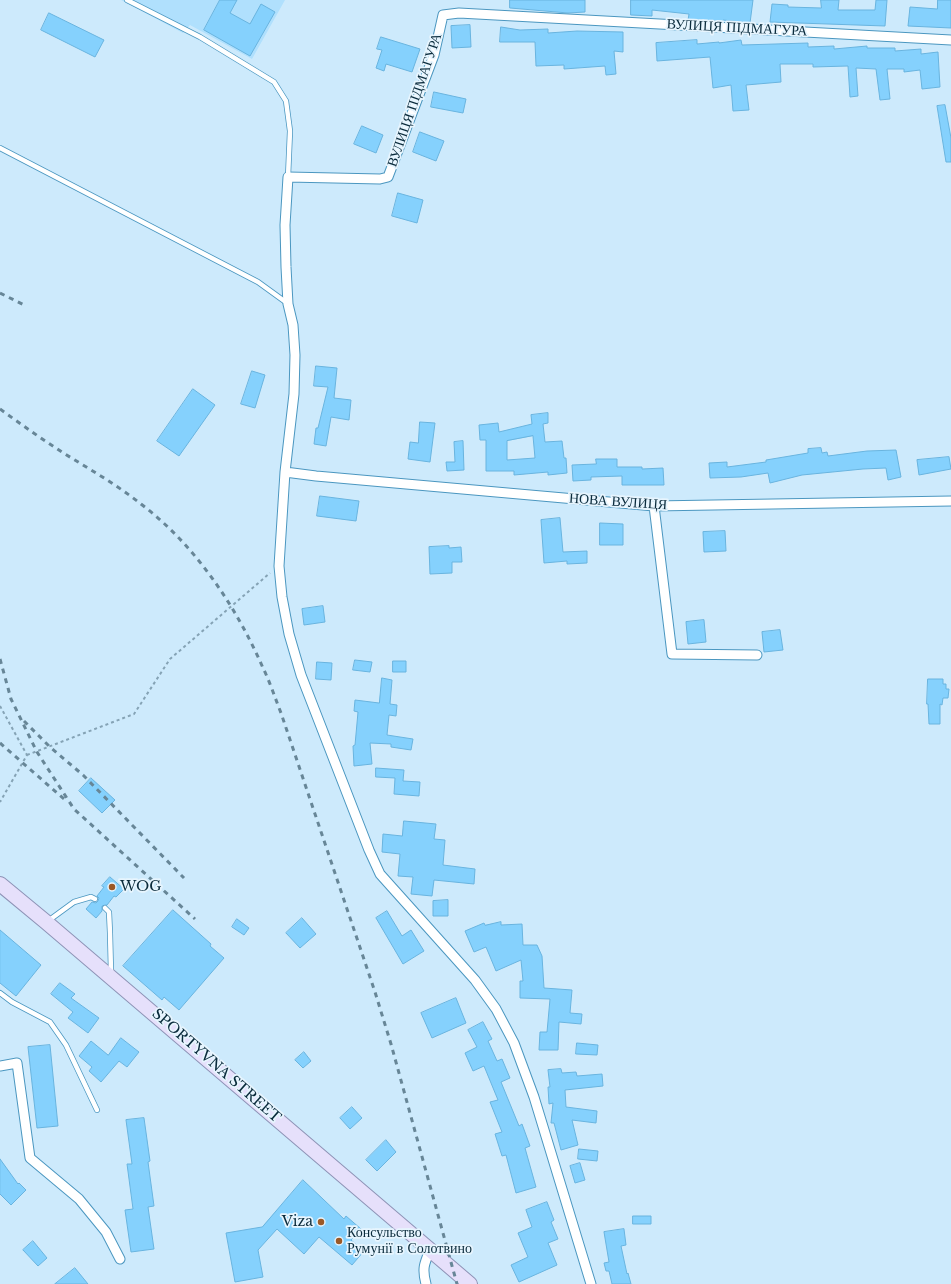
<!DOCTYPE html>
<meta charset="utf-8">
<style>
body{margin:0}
canvas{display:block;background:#cdeafc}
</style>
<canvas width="951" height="1284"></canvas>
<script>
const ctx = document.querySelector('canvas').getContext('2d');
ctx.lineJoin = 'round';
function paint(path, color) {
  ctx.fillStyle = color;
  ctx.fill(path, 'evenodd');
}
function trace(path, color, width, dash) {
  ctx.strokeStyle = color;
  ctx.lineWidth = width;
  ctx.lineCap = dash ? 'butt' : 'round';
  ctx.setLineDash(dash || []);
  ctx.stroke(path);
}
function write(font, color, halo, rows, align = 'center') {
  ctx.font = font + ' "Libre Baskerville",serif';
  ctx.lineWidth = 3.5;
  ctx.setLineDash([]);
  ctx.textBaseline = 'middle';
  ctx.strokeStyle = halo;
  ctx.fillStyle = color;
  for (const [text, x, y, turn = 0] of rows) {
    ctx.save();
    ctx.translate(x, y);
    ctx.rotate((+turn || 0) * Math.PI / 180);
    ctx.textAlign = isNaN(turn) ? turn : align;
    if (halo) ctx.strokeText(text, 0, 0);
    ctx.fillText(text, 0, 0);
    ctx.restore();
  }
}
const built = new Path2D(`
 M 121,0 L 285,0 L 252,59 L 190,25 L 183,33 Z`);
const building = new Path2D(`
 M 220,0 L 237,0 L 230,13 L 250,24 L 261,4 L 275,12 L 250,56 L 204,30 Z
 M 510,0 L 585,0 L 585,12 L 568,13 L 510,8 Z
 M 631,0 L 753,0 L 750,23 L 723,20 L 722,21 L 688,20 L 689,14 L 652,10 L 652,16 L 631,15 Z
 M 821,0 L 839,0 L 838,10 L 875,10 L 876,0 L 887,0 L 885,26 L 770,22 L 772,4 L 788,5 L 788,7 L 821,8 Z
 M 938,0 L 951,0 L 951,28 L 908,26 L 910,7 L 937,9 Z
 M 49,13 L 104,40 L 95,57 L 41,30 Z
 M 470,25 L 471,47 L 452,48 L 451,26 Z
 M 501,27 L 520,30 L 548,29 L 548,33 L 577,31 L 623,32 L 623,52 L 614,51 L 616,74 L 606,75 L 605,66 L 564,69 L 564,65 L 536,66 L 535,42 L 500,42 Z
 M 381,37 L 420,49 L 412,72 L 386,64 L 384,71 L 376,68 L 382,50 L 377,49 Z
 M 697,40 L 697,44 L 719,42 L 719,43 L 741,40 L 742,45 L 808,43 L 808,47 L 834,46 L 834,49 L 867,46 L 867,48 L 895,48 L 895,51 L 921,49 L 921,54 L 938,52 L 940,87 L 922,89 L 920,70 L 904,72 L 904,69 L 887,69 L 890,99 L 880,100 L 876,69 L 856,68 L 858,96 L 850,97 L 848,66 L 813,67 L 813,64 L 780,64 L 781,82 L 746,85 L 749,110 L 733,111 L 731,85 L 713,88 L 710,57 L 657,61 L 656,43 Z
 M 434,92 L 466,99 L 463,113 L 431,107 Z
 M 945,105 L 951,138 L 951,162 L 946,162 L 937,106 Z
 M 362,126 L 383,135 L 376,153 L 354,144 Z
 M 420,132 L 444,141 L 436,161 L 413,152 Z
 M 398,193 L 423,200 L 417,223 L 392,216 Z
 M 316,366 L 337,368 L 334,398 L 351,400 L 349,420 L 331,417 L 326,446 L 314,444 L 316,428 L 318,428 L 328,387 L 314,386 Z
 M 252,371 L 265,375 L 255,408 L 241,404 Z
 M 193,389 L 215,405 L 179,456 L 157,441 Z
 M 548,413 L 548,423 L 543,424 L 545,442 L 562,441 L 564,458 L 566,458 L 567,473 L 548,475 L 548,472 L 514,475 L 514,471 L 486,471 L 486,440 L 480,440 L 479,425 L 498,423 L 499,432 L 532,424 L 531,415 ZM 533,436 L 535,458 L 507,460 L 507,441 Z
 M 420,422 L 435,423 L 430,462 L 408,459 L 410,442 L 418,443 Z
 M 463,441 L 464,470 L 447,471 L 446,462 L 455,462 L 454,442 Z
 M 821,448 L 822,453 L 827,452 L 828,456 L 867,451 L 896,450 L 901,477 L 888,480 L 886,468 L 863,469 L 802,475 L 770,483 L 768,473 L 741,477 L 710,478 L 709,463 L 727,462 L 727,467 L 766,462 L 766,460 L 808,453 L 808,449 Z
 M 949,457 L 951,469 L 919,475 L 917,460 Z
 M 596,459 L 617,459 L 617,467 L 642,467 L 642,469 L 663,468 L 664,485 L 622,485 L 622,476 L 591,477 L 591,480 L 573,481 L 572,465 L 596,464 Z
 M 320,496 L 359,501 L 356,521 L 317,516 Z
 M 560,518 L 563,552 L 587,551 L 587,563 L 567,564 L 567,561 L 544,563 L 541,520 Z
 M 600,523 L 623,524 L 623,545 L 600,545 Z
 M 725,531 L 726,551 L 704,552 L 703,532 Z
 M 449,546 L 449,548 L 461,547 L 462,562 L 452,562 L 452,573 L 430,574 L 429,547 Z
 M 323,606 L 325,622 L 304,625 L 302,609 Z
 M 704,620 L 706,642 L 688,644 L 686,622 Z
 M 780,630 L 783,650 L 764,652 L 762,632 Z
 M 355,660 L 372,662 L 370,672 L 353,670 Z
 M 393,661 L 406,661 L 406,672 L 393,672 Z
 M 317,662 L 332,663 L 331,680 L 316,679 Z
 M 382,678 L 392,680 L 390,704 L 397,705 L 396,716 L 389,715 L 387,735 L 413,739 L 411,750 L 391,747 L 391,744 L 370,743 L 372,764 L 354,766 L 353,746 L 355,745 L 358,712 L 354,711 L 355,700 L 379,703 Z
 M 928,679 L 943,679 L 943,684 L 946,684 L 946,689 L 949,689 L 948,698 L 943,698 L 942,705 L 940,704 L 940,724 L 929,724 L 928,704 L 927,704 Z
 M 376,768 L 404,770 L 403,781 L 420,782 L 419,796 L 394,794 L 395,778 L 376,777 Z
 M 91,778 L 115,800 L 102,813 L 79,791 Z
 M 404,821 L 436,824 L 434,839 L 445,840 L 443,865 L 475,869 L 474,884 L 434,880 L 432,896 L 411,894 L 413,877 L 398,876 L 400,854 L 382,852 L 383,834 L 402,836 Z
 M 110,877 L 124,889 L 116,897 L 114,896 L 107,905 L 102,906 L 102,911 L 96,918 L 86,909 L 92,902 L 96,903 L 98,901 L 99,898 L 97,896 L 104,887 L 102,886 Z
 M 448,900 L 448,916 L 433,916 L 433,901 Z
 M 173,910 L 211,944 L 210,946 L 224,958 L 179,1010 L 164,997 L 162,1000 L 123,966 Z
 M 387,911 L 402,936 L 411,930 L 424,951 L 403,964 L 376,918 Z
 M 302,918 L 316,934 L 300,948 L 286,933 Z
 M 237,919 L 249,928 L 244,935 L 232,927 Z
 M 501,922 L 501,925 L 522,924 L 523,945 L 537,945 L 542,956 L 544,988 L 572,990 L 570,1013 L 582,1014 L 581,1024 L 559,1022 L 558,1050 L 539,1050 L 540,1032 L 547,1032 L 550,999 L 520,998 L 520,981 L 523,981 L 521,960 L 496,971 L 486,947 L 474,952 L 465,931 L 484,923 L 485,925 Z
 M 0,930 L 41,965 L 16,996 L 0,983 Z
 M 60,983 L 75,994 L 71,998 L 99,1018 L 88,1033 L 68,1018 L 73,1012 L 51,994 Z
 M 456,998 L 466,1023 L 432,1038 L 421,1013 Z
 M 483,1022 L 492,1039 L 488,1041 L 497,1061 L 502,1059 L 510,1078 L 501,1082 L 519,1126 L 522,1124 L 530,1146 L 525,1148 L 536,1187 L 516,1193 L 506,1155 L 502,1156 L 495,1134 L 502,1132 L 490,1102 L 498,1100 L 484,1066 L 473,1071 L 465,1053 L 477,1047 L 468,1030 Z
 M 121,1038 L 139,1052 L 127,1067 L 119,1061 L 101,1082 L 89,1071 L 92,1067 L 79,1056 L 91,1041 L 108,1055 Z
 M 577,1043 L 598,1045 L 597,1055 L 576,1054 Z
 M 50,1045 L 58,1126 L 37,1128 L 28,1047 Z
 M 304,1052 L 311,1061 L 303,1068 L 295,1060 Z
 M 561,1069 L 562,1073 L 576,1072 L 577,1076 L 602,1074 L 603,1086 L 565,1090 L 566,1107 L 597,1111 L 596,1123 L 572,1120 L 578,1145 L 561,1150 L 554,1123 L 551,1123 L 553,1103 L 549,1104 L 548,1087 L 550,1087 L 548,1070 Z
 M 352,1107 L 362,1118 L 350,1129 L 340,1118 Z
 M 144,1118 L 150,1161 L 148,1162 L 154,1206 L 148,1207 L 154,1249 L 131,1252 L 125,1210 L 133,1209 L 127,1164 L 132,1164 L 126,1120 Z
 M 386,1140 L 396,1152 L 377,1171 L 366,1160 Z
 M 579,1149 L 598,1151 L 597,1161 L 578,1159 Z
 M 0,1159 L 18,1184 L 19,1183 L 26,1190 L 11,1205 L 0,1194 Z
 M 580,1163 L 585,1180 L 575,1183 L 570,1166 Z
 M 303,1180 L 344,1219 L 346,1216 L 361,1229 L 351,1240 L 364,1251 L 352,1265 L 319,1237 L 304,1254 L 277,1229 L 258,1250 L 263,1277 L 235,1282 L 226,1233 L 262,1227 Z
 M 547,1202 L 554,1220 L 551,1222 L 558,1239 L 548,1243 L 557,1265 L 519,1282 L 511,1265 L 528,1257 L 518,1233 L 532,1227 L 526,1210 Z
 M 633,1216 L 651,1216 L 651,1224 L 633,1224 Z
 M 624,1229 L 626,1245 L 621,1246 L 627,1274 L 628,1273 L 631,1284 L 612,1284 L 609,1271 L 606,1271 L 604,1263 L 609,1262 L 604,1232 Z
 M 33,1241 L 47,1258 L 38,1266 L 23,1250 Z
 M 75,1268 L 88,1284 L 55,1284 Z`);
const path = new Path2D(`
 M 0,706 L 27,755 L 0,802
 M 27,755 L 134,714 L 170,659 L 270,573`);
const service = new Path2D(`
 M 127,0 L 200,37 L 274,82 L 286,101 L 290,131 L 288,177
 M 0,148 L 258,282 L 287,303
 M 105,908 L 109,912 L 110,933 L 111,972
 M 48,921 L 74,902 L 91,897 L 95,899
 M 0,993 L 12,1002 L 50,1022 L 66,1045 L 97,1110`);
const minor = new Path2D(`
 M 285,472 L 316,476 L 654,506 L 951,501
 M 654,506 L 672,654 L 757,655
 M 0,1066 L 17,1063 L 30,1158 L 79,1199 L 106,1232 L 120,1259
 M 426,1284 C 422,1269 424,1264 430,1250
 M 591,1284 L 534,1097 L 514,1043 L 496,1009 L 475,980 L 380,874 L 369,850 L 301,675 L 289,634 L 282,597 L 279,566 L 285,472 L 294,394 L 295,355 L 293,325 L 288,304 L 286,267 L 285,225 L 288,177 L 380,179 L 388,177 L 434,55 L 443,15 L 459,13 L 951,40`);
const primary = new Path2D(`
 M 0,884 L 46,922 L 470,1284`);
const rail = new Path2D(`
 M 0,293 L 26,306
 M 0,409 C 22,425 43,440 65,454 C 91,470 117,485 141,504 C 195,545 236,606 263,668 C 270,682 275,698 281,713 L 375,992 L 391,1044 L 457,1284
 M 0,659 L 11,699 L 37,752 L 74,809 L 195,919
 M 24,721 L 50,747 L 83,775 L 184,878
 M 0,743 L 64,799`);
const markers = [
 [112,887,4,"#9b5927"],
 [321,1222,4,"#9b5927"],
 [339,1241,4,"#9b5927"]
];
const streetNames = [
 ["ВУЛИЦЯ ПІДМАГУРА",737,28,3],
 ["ВУЛИЦЯ ПІДМАГУРА",415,100,-71],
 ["НОВА ВУЛИЦЯ",618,502,4],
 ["SPORTYVNA STREET",216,1066,41]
];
const poiNames = [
 ["WOG",120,887],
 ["Viza",313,1222,"right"],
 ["Консульство",347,1233],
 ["Румунії в Солотвино",347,1249]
];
paint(built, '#b0e0fd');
paint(building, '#85d1fd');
trace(building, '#69b4df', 1);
trace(service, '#4b97c0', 6);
trace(minor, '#4b97c0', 11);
trace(primary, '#8e93b6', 16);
trace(path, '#85a3b5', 2, [3, 3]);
trace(service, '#fff', 4.5);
trace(minor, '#fff', 9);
trace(primary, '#e6e0fb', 14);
trace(rail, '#678697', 3, [5, 5]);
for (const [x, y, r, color] of markers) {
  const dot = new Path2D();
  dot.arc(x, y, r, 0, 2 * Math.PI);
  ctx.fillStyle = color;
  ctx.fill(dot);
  trace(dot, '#e7f5fe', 1.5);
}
write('14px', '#0a2b3c', '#e7f5fe', streetNames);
write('14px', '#0a2b3c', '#e7f5fe', poiNames, 'left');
</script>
